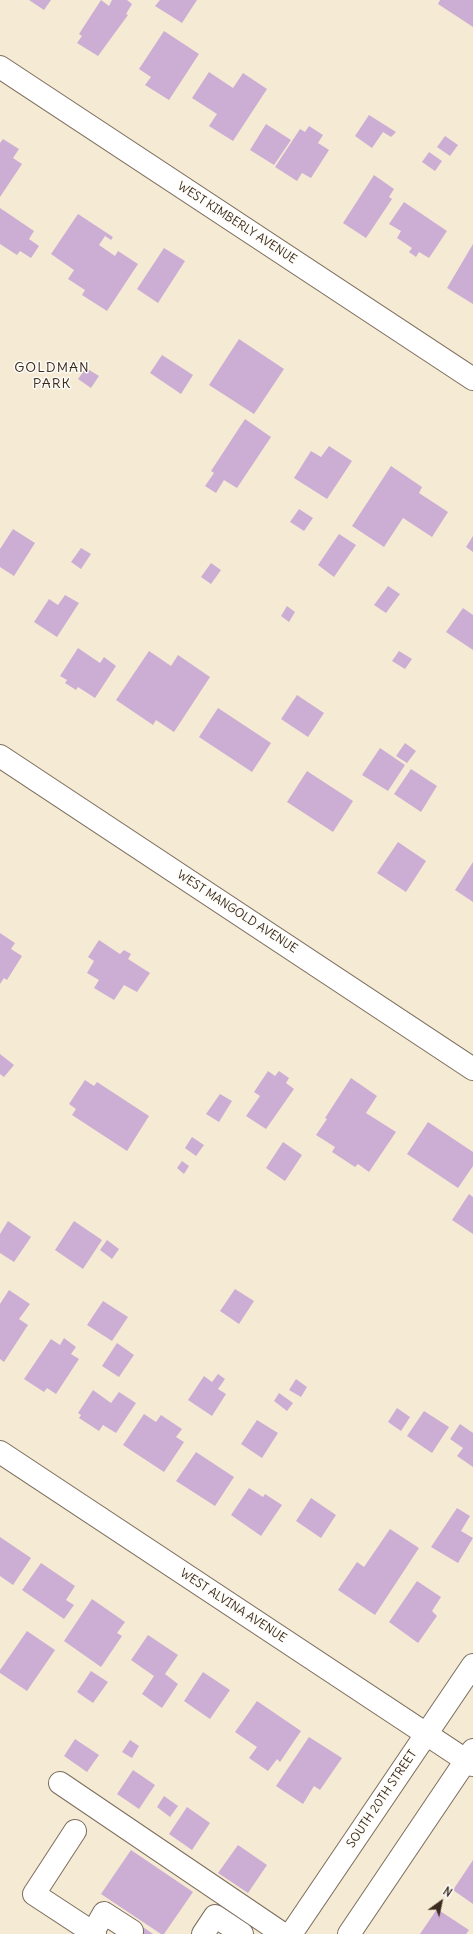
<!DOCTYPE html>
<style>
body{margin:0}
#map{position:relative;width:473px;height:1934px;overflow:hidden;background:#f5ead3;font-family:Delius,sans-serif}
canvas{display:block}
.north{position:absolute;left:421px;top:1882px;width:40px;height:40px;-webkit-text-stroke:3px #fdfcf7;paint-order:stroke;rotate:33deg;font-size:11px;font-weight:700;line-height:16px;text-align:center;color:#3b2a1e}
.north::after{content:'';display:block;margin:auto;width:14px;height:18px;background:#3b2a1e;clip-path:polygon(50% 0,100% 100%,50% 72%,0 100%)}
</style>
<div id="map">
<canvas width="473" height="1934"></canvas>
<div class="north">N</div>
</div>
<script>
const ctx = document.querySelector('canvas').getContext('2d');
ctx.lineJoin = 'round';
function paint(path, color) {
  ctx.fillStyle = color;
  ctx.fill(path, 'evenodd');
}
function trace(path, color, width, dash) {
  ctx.strokeStyle = color;
  ctx.lineWidth = width;
  ctx.lineCap = dash ? 'butt' : 'round';
  ctx.setLineDash(dash || []);
  ctx.stroke(path);
}
function write(font, color, halo, rows, align = 'center') {
  ctx.font = font + ' Delius,sans-serif';
  ctx.lineWidth = 3;
  ctx.setLineDash([]);
  ctx.textBaseline = 'middle';
  ctx.strokeStyle = halo;
  ctx.fillStyle = color;
  for (const [text, x, y, turn = 0] of rows) {
    ctx.save();
    ctx.translate(x, y);
    ctx.rotate((+turn || 0) * Math.PI / 180);
    ctx.textAlign = isNaN(turn) ? turn : align;
    if (halo) ctx.strokeText(text, 0, 0);
    ctx.fillText(text, 0, 0);
    ctx.restore();
  }
}
const building = new Path2D(`
 M 29,0 L 51,0 L 44,10 Z
 M 101,0 L 109,6 L 112,0 L 127,0 L 132,4 L 126,14 L 128,15 L 98,56 L 77,43 L 82,36 L 79,34 Z
 M 160,0 L 197,0 L 182,23 L 155,6 Z
 M 440,0 L 473,0 L 473,27 L 438,4 Z
 M 164,31 L 199,54 L 169,100 L 145,85 L 151,77 L 139,69 Z
 M 209,72 L 233,88 L 243,73 L 267,89 L 233,141 L 209,126 L 217,114 L 192,98 Z
 M 369,115 L 396,132 L 391,137 L 383,132 L 372,148 L 355,136 Z
 M 266,124 L 291,140 L 274,165 L 250,150 Z
 M 309,126 L 323,135 L 318,143 L 329,150 L 311,178 L 302,173 L 297,181 L 275,167 L 300,129 L 305,132 Z
 M 445,136 L 458,145 L 450,156 L 437,147 Z
 M 3,139 L 19,149 L 13,158 L 22,164 L 0,197 L 0,143 Z
 M 429,152 L 442,161 L 435,171 L 422,162 Z
 M 374,175 L 394,189 L 389,197 L 392,199 L 366,238 L 343,223 Z
 M 404,202 L 447,231 L 429,258 L 419,252 L 416,257 L 409,252 L 412,248 L 397,238 L 401,231 L 389,224 Z
 M 0,208 L 34,231 L 29,239 L 39,246 L 31,258 L 20,251 L 17,255 L 0,244 Z
 M 78,214 L 113,237 L 111,240 L 105,236 L 99,245 L 115,256 L 118,251 L 138,264 L 107,311 L 82,295 L 85,290 L 68,279 L 74,270 L 51,254 Z
 M 473,244 L 473,304 L 447,288 Z
 M 164,248 L 185,261 L 158,303 L 137,289 Z
 M 239,339 L 284,369 L 254,414 L 209,385 Z
 M 162,355 L 193,375 L 181,394 L 150,373 Z
 M 86,368 L 99,376 L 91,388 L 78,379 Z
 M 245,419 L 271,437 L 237,488 L 224,480 L 216,493 L 205,486 L 214,473 L 211,471 Z
 M 329,446 L 352,461 L 327,499 L 294,478 L 311,451 L 321,457 Z
 M 391,466 L 422,487 L 419,493 L 448,512 L 432,537 L 403,518 L 384,547 L 352,526 Z
 M 299,509 L 313,518 L 304,531 L 290,522 Z
 M 13,529 L 35,543 L 14,576 L 0,567 L 0,549 Z
 M 339,534 L 356,545 L 334,577 L 318,565 Z
 M 473,536 L 473,552 L 466,547 Z
 M 81,548 L 91,554 L 81,569 L 71,562 Z
 M 211,563 L 221,570 L 211,584 L 201,577 Z
 M 388,586 L 400,594 L 386,613 L 374,605 Z
 M 65,595 L 79,603 L 57,637 L 34,622 L 49,599 L 58,605 Z
 M 287,606 L 295,612 L 289,622 L 281,616 Z
 M 463,608 L 473,615 L 473,650 L 446,632 Z
 M 78,648 L 100,663 L 104,657 L 116,666 L 95,698 L 78,687 L 76,690 L 65,683 L 67,680 L 60,676 Z
 M 149,651 L 171,666 L 178,655 L 210,677 L 174,732 L 156,720 L 153,725 L 116,700 Z
 M 399,651 L 412,659 L 405,669 L 392,661 Z
 M 297,695 L 324,713 L 308,737 L 281,719 Z
 M 218,708 L 271,743 L 252,772 L 199,737 Z
 M 405,743 L 416,751 L 407,763 L 396,756 Z
 M 380,748 L 405,765 L 388,791 L 362,775 Z
 M 411,769 L 437,786 L 421,812 L 394,794 Z
 M 307,771 L 353,801 L 333,832 L 287,802 Z
 M 398,842 L 426,861 L 406,892 L 377,873 Z
 M 473,862 L 473,902 L 455,890 Z
 M 0,933 L 15,943 L 11,949 L 22,956 L 7,980 L 4,978 L 0,984 Z
 M 99,940 L 120,954 L 124,950 L 131,954 L 128,959 L 150,973 L 137,992 L 124,985 L 114,1000 L 94,988 L 99,980 L 87,973 L 94,961 L 88,957 Z
 M 0,1054 L 14,1065 L 4,1077 L 0,1074 Z
 M 268,1071 L 275,1076 L 279,1071 L 289,1078 L 286,1083 L 294,1089 L 266,1129 L 246,1116 L 260,1096 L 254,1092 Z
 M 351,1078 L 377,1096 L 366,1113 L 396,1132 L 369,1172 L 358,1164 L 355,1167 L 332,1152 L 335,1147 L 316,1135 L 327,1119 L 325,1118 Z
 M 85,1080 L 94,1086 L 97,1082 L 149,1116 L 127,1151 L 72,1115 L 76,1109 L 69,1104 Z
 M 220,1094 L 232,1101 L 219,1122 L 206,1114 Z
 M 428,1122 L 473,1152 L 473,1166 L 458,1188 L 407,1154 Z
 M 192,1137 L 204,1145 L 196,1156 L 185,1148 Z
 M 283,1142 L 302,1155 L 285,1181 L 266,1168 Z
 M 182,1161 L 189,1166 L 184,1174 L 177,1168 Z
 M 469,1194 L 473,1197 L 473,1234 L 452,1220 Z
 M 8,1221 L 31,1237 L 14,1262 L 0,1253 L 0,1234 Z
 M 74,1221 L 102,1240 L 83,1269 L 55,1250 Z
 M 107,1240 L 119,1249 L 112,1259 L 100,1250 Z
 M 235,1289 L 254,1301 L 239,1324 L 220,1311 Z
 M 9,1290 L 30,1304 L 19,1319 L 28,1325 L 4,1362 L 0,1359 L 0,1304 Z
 M 103,1301 L 128,1317 L 112,1341 L 87,1325 Z
 M 64,1338 L 76,1347 L 71,1354 L 79,1359 L 56,1394 L 47,1388 L 44,1392 L 24,1379 L 51,1339 L 60,1345 Z
 M 117,1343 L 134,1355 L 119,1377 L 102,1366 Z
 M 218,1374 L 225,1379 L 218,1389 L 226,1394 L 212,1416 L 188,1400 L 204,1376 L 212,1382 Z
 M 296,1379 L 307,1387 L 301,1397 L 289,1390 Z
 M 93,1390 L 111,1403 L 119,1392 L 136,1403 L 116,1433 L 103,1425 L 99,1431 L 79,1418 L 81,1415 L 78,1413 Z
 M 279,1393 L 293,1403 L 287,1411 L 274,1401 Z
 M 397,1408 L 410,1417 L 401,1431 L 388,1422 Z
 M 424,1411 L 449,1427 L 432,1453 L 407,1436 Z
 M 144,1414 L 156,1422 L 161,1415 L 182,1429 L 176,1437 L 184,1442 L 164,1472 L 123,1445 Z
 M 257,1420 L 278,1433 L 262,1458 L 241,1444 Z
 M 460,1424 L 473,1433 L 473,1467 L 457,1456 L 463,1448 L 450,1439 Z
 M 196,1452 L 234,1477 L 215,1506 L 176,1481 Z
 M 249,1488 L 263,1497 L 265,1494 L 282,1505 L 261,1536 L 231,1515 Z
 M 311,1498 L 336,1515 L 321,1538 L 296,1521 Z
 M 457,1508 L 470,1516 L 461,1531 L 473,1538 L 458,1563 L 431,1547 Z
 M 390,1529 L 419,1548 L 375,1615 L 338,1590 L 357,1562 L 364,1567 Z
 M 0,1537 L 31,1558 L 13,1585 L 0,1576 Z
 M 41,1563 L 75,1586 L 66,1600 L 74,1605 L 64,1619 L 22,1590 Z
 M 417,1581 L 441,1597 L 432,1611 L 437,1616 L 418,1643 L 389,1622 Z
 M 92,1599 L 125,1622 L 117,1633 L 122,1636 L 101,1667 L 64,1641 Z
 M 27,1631 L 55,1650 L 27,1691 L 0,1673 L 0,1670 Z
 M 148,1635 L 178,1655 L 165,1674 L 178,1684 L 162,1708 L 142,1694 L 154,1676 L 131,1660 Z
 M 91,1671 L 108,1682 L 93,1703 L 77,1692 Z
 M 203,1672 L 230,1690 L 210,1719 L 184,1701 Z
 M 257,1701 L 301,1731 L 280,1762 L 277,1759 L 268,1771 L 249,1758 L 257,1747 L 235,1732 Z
 M 309,1737 L 342,1758 L 320,1790 L 314,1786 L 303,1804 L 276,1786 Z
 M 75,1739 L 99,1755 L 87,1772 L 64,1756 Z
 M 130,1740 L 139,1746 L 132,1758 L 122,1752 Z
 M 133,1770 L 155,1785 L 139,1809 L 117,1794 Z
 M 164,1796 L 178,1806 L 170,1817 L 157,1807 Z
 M 187,1807 L 210,1823 L 192,1850 L 169,1834 Z
 M 238,1845 L 267,1865 L 248,1893 L 218,1873 Z
 M 131,1850 L 193,1892 L 164,1934 L 161,1934 L 101,1894 Z
 M 473,1860 L 473,1904 L 453,1890 Z
 M 437,1909 L 469,1930 L 466,1934 L 420,1934 Z
 M 137,1923 L 153,1934 L 130,1934 Z`);
const minor = new Path2D(`
 M 0,67 L 473,379
 M 0,756 L 473,1069
 M 0,1452 L 473,1765
 M 60,1783 L 283,1934
 M 75,1831 L 34,1894 L 95,1934
 M 92,1934 L 104,1913 L 132,1931
 M 203,1934 L 215,1916 L 242,1934
 M 291,1934 L 473,1665
 M 349,1934 L 473,1750`);
const streetNames = [
 ["WEST KIMBERLY AVENUE",237,223,33],
 ["WEST MANGOLD AVENUE",237,912,33],
 ["WEST ALVINA AVENUE",233,1606,33],
 ["SOUTH 20TH STREET",382,1799,-56]
];
const quarterNames = [
 ["GOLDMAN",52,368],
 ["PARK",52,384]
];
paint(building, '#ccaed5');
trace(minor, '#7c6d5d', 24);
trace(minor, '#fff', 22);
write('12px', '#3b2a1e', '#fdfcf7', streetNames);
ctx.letterSpacing = '1px';
write('14px', '#3b2a1e', '#fdfcf7', quarterNames);
ctx.letterSpacing = '0px';
</script>
